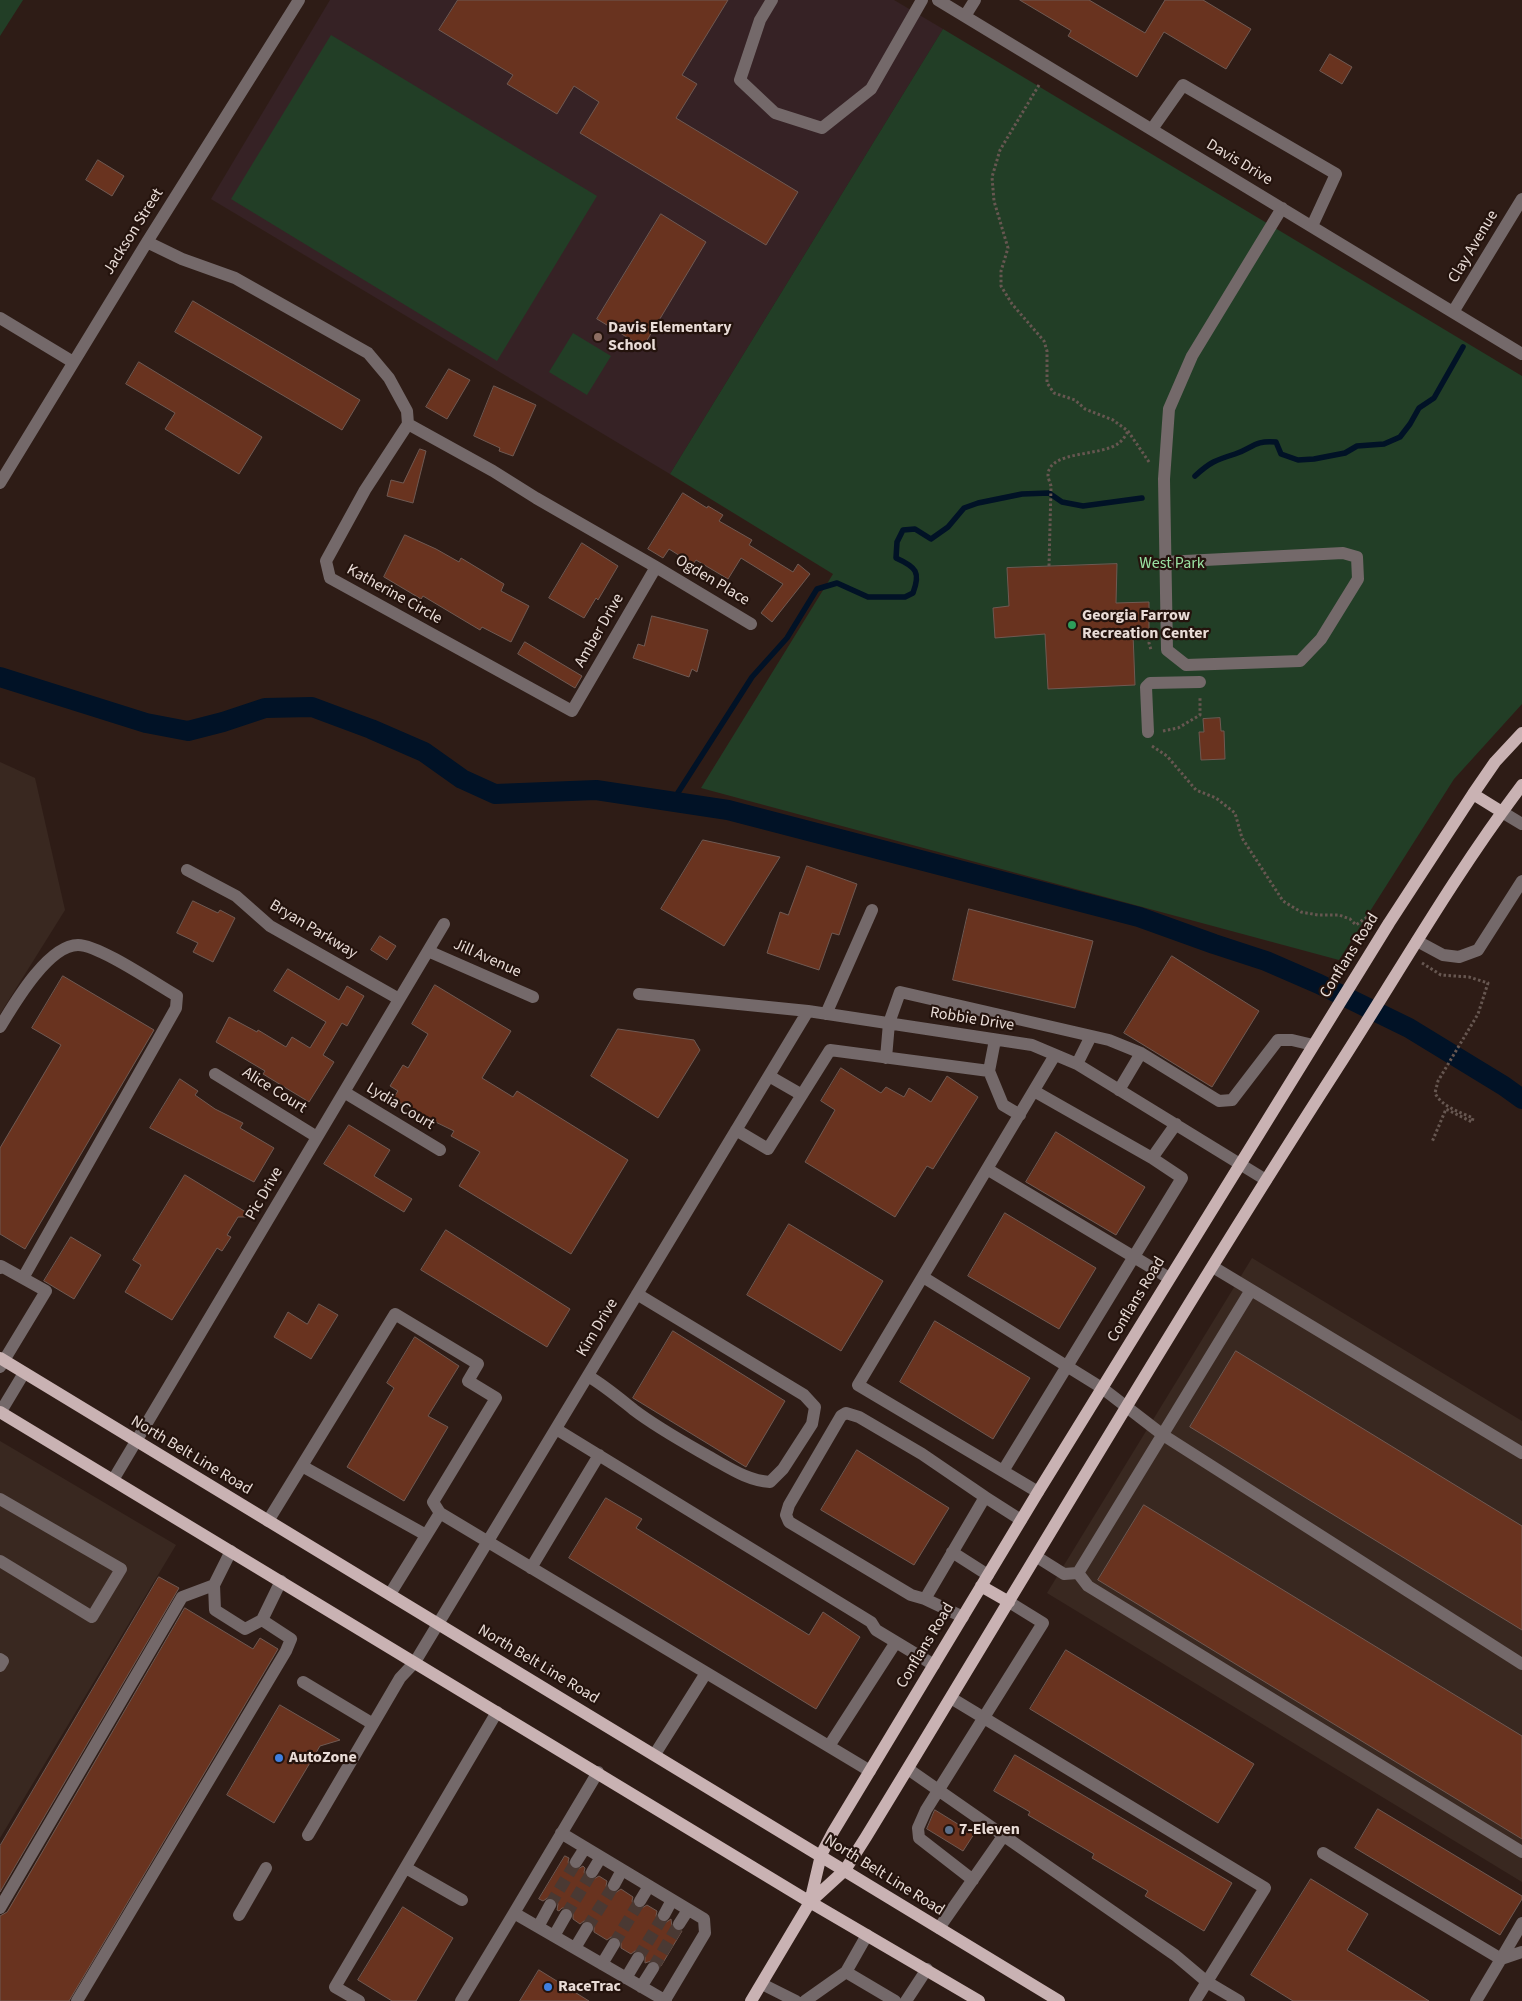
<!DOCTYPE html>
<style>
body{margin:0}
canvas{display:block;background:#2e1c16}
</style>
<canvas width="1522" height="2001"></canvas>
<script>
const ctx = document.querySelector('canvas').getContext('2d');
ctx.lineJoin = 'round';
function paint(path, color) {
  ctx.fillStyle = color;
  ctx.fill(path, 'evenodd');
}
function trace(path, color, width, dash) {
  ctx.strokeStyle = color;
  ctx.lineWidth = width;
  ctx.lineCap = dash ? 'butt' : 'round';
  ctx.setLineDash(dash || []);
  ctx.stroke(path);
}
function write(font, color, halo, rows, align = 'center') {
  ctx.font = font + ' "Source Sans 3",sans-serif';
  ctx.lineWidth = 4.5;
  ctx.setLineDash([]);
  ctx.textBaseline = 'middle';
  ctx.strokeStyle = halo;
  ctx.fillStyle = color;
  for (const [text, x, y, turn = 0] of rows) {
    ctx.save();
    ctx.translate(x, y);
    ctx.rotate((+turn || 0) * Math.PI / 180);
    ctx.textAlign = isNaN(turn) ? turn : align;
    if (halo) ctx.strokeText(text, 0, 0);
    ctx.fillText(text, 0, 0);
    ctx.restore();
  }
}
const industrial = new Path2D(`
 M 0,762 L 35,778 L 65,910 L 0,1014 Z
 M 1252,1258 L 1522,1421 L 1522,1882 L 1047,1593 Z
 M 0,1441 L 176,1545 L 0,1838 Z`);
const education = new Path2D(`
 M 330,0 L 894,0 L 943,29 L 670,474 L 211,199 Z`);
const green = new Path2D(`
 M 0,0 L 23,0 L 0,36 Z
 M 943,29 L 1522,376 L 1522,704 L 1454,779 L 1339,960 L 701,788 L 833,574 L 670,474 Z
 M 331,35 L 597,196 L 497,361 L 231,199 Z
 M 573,333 L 611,356 L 587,395 L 549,372 Z`);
const stream = new Path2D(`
 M 1195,476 C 1210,462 1216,460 1235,454 C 1253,448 1254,440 1276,442 L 1281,454 L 1298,460 L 1314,459 L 1345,453 L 1357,446 L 1384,444 L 1400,437 L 1410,424 L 1419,408 L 1434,398 L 1463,347
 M 672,802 L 752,677 L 787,638 L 817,589 L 837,583 L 868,597 L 905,597 L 913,593 C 921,572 916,567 896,558 L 897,542 L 903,530 L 915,529 L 931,539 L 948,527 L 964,508 L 978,503 L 1022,494 L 1049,493 L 1062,502 L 1083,506 L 1142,498`);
const canal = new Path2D(`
 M 0,677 L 146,723 L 188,731 L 223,722 L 265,708 L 312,707 L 371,729 L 424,752 L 462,779 L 495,794 L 596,790 L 728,810 L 1139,917 L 1214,944 L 1266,961 L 1319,984 L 1409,1028 L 1504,1086 L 1522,1099`);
const building = new Path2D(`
 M 458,0 L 728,0 L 682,75 L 697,84 L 676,118 L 798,192 L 766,245 L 580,133 L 599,102 L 574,86 L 557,114 L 507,84 L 513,75 L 439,30 Z
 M 1020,0 L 1089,0 L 1145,33 L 1165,0 L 1203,0 L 1251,29 L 1226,69 L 1164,32 L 1137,77 L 1068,36 L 1071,31 Z
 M 1330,54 L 1352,67 L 1342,84 L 1320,71 Z
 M 98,160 L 124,176 L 112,196 L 86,180 Z
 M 661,214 L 706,242 L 643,347 L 597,319 Z
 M 193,301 L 360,400 L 342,430 L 175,332 Z
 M 139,362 L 262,437 L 239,474 L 165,429 L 175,413 L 126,384 Z
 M 449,369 L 470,380 L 447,419 L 426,407 Z
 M 494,386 L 536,405 L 513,456 L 499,451 L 500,448 L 474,436 Z
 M 420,449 L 426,451 L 413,503 L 387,496 L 391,480 L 403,483 Z
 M 683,493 L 707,508 L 708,506 L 723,515 L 719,521 L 752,540 L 749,545 L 793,572 L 798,564 L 810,574 L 772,622 L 761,613 L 783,584 L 741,558 L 728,579 L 696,560 L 693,564 L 669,549 L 663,558 L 648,549 Z
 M 405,535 L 436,549 L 459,562 L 461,558 L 504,584 L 501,591 L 529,606 L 511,642 L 482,627 L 480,630 L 423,596 L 421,599 L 384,577 Z
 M 582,543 L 618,566 L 598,600 L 596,598 L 584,618 L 549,598 Z
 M 1117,564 L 1116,603 L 1149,602 L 1149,633 L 1133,634 L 1135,685 L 1048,689 L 1045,634 L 995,638 L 993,608 L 1009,606 L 1007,568 Z
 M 652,616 L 708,630 L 697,672 L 692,669 L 689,677 L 633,658 L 638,644 L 644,646 Z
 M 525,642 L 582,676 L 575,688 L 518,654 Z
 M 1220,718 L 1221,731 L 1224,731 L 1225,759 L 1201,760 L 1199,732 L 1204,732 L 1203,719 Z
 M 703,840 L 780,857 L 724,946 L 661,909 Z
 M 807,866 L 857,884 L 839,935 L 832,933 L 819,970 L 767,953 L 780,912 L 788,915 Z
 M 193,901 L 218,913 L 220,910 L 235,918 L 213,962 L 193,952 L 198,943 L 177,933 Z
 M 969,909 L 1093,941 L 1075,1008 L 953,980 Z
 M 380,936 L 396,946 L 387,960 L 371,950 Z
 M 1172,956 L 1259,1011 L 1212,1087 L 1124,1033 Z
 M 288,969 L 339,1000 L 347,986 L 364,996 L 347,1026 L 342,1023 L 323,1055 L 334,1062 L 309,1102 L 263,1074 L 265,1071 L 216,1042 L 229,1017 L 257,1032 L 258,1030 L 286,1047 L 292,1037 L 310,1048 L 326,1022 L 274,991 Z
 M 63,976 L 154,1030 L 25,1249 L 0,1234 L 0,1148 L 61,1045 L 32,1028 Z
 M 435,985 L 511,1031 L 482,1078 L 513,1097 L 517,1091 L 628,1160 L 571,1254 L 459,1186 L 480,1152 L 451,1136 L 454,1131 L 411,1110 L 393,1098 L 398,1091 L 390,1086 L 403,1065 L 408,1068 L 428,1034 L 412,1024 Z
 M 618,1029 L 694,1040 L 700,1050 L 658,1118 L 591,1076 Z
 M 841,1068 L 881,1093 L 886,1087 L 904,1097 L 909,1088 L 931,1102 L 947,1076 L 978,1097 L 933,1169 L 927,1166 L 895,1217 L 805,1162 L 835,1110 L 821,1101 Z
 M 180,1079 L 198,1091 L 195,1095 L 215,1109 L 243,1123 L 240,1128 L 274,1148 L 254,1182 L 150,1128 Z
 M 349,1125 L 390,1150 L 374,1176 L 412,1199 L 404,1212 L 324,1164 Z
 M 1056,1132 L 1145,1187 L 1116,1235 L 1026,1182 Z
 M 185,1175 L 254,1217 L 238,1217 L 227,1235 L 231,1237 L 222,1251 L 217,1248 L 172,1320 L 125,1292 L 141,1265 L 133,1260 Z
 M 1005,1213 L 1096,1268 L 1059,1329 L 968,1276 Z
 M 789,1224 L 883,1281 L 841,1351 L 747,1295 Z
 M 446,1230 L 570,1309 L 547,1347 L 421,1270 Z
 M 71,1237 L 101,1255 L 74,1299 L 44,1281 Z
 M 319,1304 L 338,1315 L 311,1359 L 274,1337 L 288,1312 L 307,1324 Z
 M 935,1321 L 1030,1378 L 993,1439 L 900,1382 Z
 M 673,1331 L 785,1401 L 746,1467 L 633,1398 Z
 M 415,1337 L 459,1366 L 428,1416 L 448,1427 L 404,1501 L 347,1467 L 394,1388 L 387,1383 Z
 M 1236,1351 L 1522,1526 L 1522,1630 L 1190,1427 Z
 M 857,1450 L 949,1508 L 914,1565 L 821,1510 Z
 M 606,1498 L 642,1519 L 636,1528 L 809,1635 L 823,1612 L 860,1637 L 816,1709 L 569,1558 Z
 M 1144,1505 L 1522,1736 L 1522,1839 L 1098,1580 Z
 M 159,1577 L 179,1588 L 0,1892 L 0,1846 Z
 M 185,1608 L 253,1649 L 260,1638 L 278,1649 L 69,2001 L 0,2001 L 0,1916 L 7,1912 Z
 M 1066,1650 L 1254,1764 L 1218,1823 L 1030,1709 Z
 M 280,1705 L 340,1740 L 320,1746 L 274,1823 L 227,1795 Z
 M 1015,1755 L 1232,1883 L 1204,1931 L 1145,1896 L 1148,1891 L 1092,1858 L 1094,1854 L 1028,1815 L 1030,1812 L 994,1791 Z
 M 1378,1809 L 1522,1896 L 1522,1899 L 1500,1935 L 1355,1848 Z
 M 935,1810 L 974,1834 L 963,1851 L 927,1829 Z
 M 565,1856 L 569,1858 L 568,1862 L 571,1869 L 576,1870 L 583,1866 L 585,1868 L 584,1872 L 587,1879 L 592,1880 L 599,1876 L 607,1881 L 606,1886 L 610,1892 L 615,1893 L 621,1889 L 633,1897 L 632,1901 L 635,1908 L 640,1909 L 647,1905 L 657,1911 L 656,1916 L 660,1922 L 665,1923 L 671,1919 L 672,1927 L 674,1931 L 682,1931 L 661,1966 L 658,1961 L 654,1960 L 645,1963 L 645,1955 L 642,1951 L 635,1951 L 631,1954 L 621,1948 L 621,1941 L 618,1937 L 611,1937 L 607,1940 L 594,1932 L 594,1925 L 591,1921 L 584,1921 L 580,1924 L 573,1919 L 573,1911 L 570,1908 L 562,1908 L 559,1911 L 557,1910 L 558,1904 L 554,1898 L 549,1897 L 543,1901 L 539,1899 Z
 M 1311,1879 L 1368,1914 L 1347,1950 L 1429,2001 L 1293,2001 L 1251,1975 Z
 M 403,1907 L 453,1938 L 416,2001 L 392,2001 L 358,1980 Z
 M 539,1970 L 589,2001 L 520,2001 Z`);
const minorTunnel = new Path2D(`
 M 550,1905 L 576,1862
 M 566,1915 L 592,1872
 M 587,1928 L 614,1885
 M 614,1944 L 640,1901
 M 638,1958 L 664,1915
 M 653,1968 L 679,1924`);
const path = new Path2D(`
 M 1039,85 L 1000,150 L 992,177 L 994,201 L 1008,248 L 1001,271 L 1001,286 L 1012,304 L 1044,341 L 1047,351 L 1047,383 L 1054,393 L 1075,400 L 1085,409 L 1113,420 L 1128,431 L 1149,462
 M 1049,566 L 1051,486 C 1050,483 1048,478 1048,475 C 1049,450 1101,457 1119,443 C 1123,440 1126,435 1128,431
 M 1150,637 L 1149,643 L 1151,650
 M 1163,731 L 1178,728 L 1200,715 L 1200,698
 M 1152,746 L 1167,756 L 1196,790 L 1216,798 L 1235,813 L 1242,838 L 1283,901 L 1301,912 L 1318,915 L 1339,915 L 1350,919 L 1356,925 L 1367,917 L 1376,919
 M 1422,963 L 1441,975 L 1469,977 L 1488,983 L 1478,1014 L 1438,1081 L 1435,1093 C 1442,1107 1460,1112 1473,1118 L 1472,1122 L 1446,1109 L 1432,1142`);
const minor = new Path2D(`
 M 772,0 L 760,20 L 740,80 L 775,113 L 822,128 L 871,89 L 922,0
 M 938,0 L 1522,354
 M 965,16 L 975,0
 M 1152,129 L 1183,85 L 1336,174 L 1312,226
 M 147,242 L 182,259 L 235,278 L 368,353 L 389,378 L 407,411 L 408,424
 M 1453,312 L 1522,199
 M 0,318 L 73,362
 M 0,483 L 147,242 L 299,0
 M 1165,562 L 1343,553 L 1357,557 L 1358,579 L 1321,639 L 1300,661 L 1186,665 L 1167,650 L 1164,479 L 1169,409 L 1192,356 L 1282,208
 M 656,567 L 572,711 L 330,578 L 326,561 L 365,490 L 408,424 L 493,471 L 536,498 L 656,567 L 751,624
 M 1148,732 L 1146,687 L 1150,683 L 1200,682
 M 1502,812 L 1522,824
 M 187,870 L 236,896 L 270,926 L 399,999
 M 1417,941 L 1443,955 L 1459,957 L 1478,950 L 1522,881
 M 428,951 L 533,997
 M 639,994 L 808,1011 L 1032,1045 L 1077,1064 L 1266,1180
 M 826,1014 L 872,910
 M 0,1027 C 14,1004 48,945 78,945 C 99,945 156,984 177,996 L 176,1008 L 23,1278
 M 886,1058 L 889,1023 L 900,992 L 1109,1040 L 1141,1053
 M 1077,1064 L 1091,1036
 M 989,1071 L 1003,1105 L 1020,1115
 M 215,1074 L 317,1137
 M 769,1076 L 802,1095
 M 1119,1090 L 1141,1053 L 1219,1101 L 1232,1100 L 1278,1040 L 1292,1040 L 1313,1045
 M 1034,1091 L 1152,1158
 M 344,1092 L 440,1150
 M 736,1130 L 768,1149 L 830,1050 L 989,1071 L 995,1040
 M 987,1169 L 1169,1278
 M 1213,1267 L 1522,1453
 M 0,1268 L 1,1266 L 46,1291 L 0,1367
 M 923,1277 L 1102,1388 L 1163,1435 L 1522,1664
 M 1251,1290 L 1078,1573 L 1088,1586 L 1522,1852
 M 588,1376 C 605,1386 619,1398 634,1410 C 659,1429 687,1444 713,1459 C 731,1469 749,1481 770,1482 L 783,1469 L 812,1424 L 815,1407 L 804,1395 L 637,1294
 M 0,1413 L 24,1373
 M 556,1429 L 871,1622 L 876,1630 L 934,1665
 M 302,1466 L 426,1535
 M 1003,1471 L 1182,1178 L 1152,1158 L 1176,1124
 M 113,1480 L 444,924
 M 1038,1492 L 858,1385 L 1055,1055
 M 0,1499 L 121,1569 L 92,1617 L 0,1561
 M 268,1521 L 395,1314 L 478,1364 L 468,1381 L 496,1398 L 433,1502 L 440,1513
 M 952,1552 L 988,1575
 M 1037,1557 L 1064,1574 L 1078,1573
 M 531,1568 L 599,1455
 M 214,1585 L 215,1610 L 245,1629 L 262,1620
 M 390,1594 L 440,1513 L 870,1771
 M 925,1599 L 985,1497 L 1021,1520
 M 963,1617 L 925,1599 L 911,1595 L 789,1522 L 786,1515 L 789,1505 L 841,1416 L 846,1413 L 859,1417 L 922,1454 L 985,1497
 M 0,1659 L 3,1661 L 0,1666
 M 303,1682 L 373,1724
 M 951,1698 L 1265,1888 L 1195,2001
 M 829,1746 L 896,1642
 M 655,1754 L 706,1673
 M 908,1769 L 1175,1955 L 1207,1982 L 1239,2001
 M 598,1772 L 514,1913 L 666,2001
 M 561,1833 L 704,1919 L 705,1933 L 665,2000
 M 308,1835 L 400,1678 L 415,1662 L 808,1011
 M 1323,1853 L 1501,1959 L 1522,1923
 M 576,1862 L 585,1848
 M 406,1868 L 462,1900
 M 592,1872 L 601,1857
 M 973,1880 L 919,1838 L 918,1828 L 926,1810 L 1043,1623 L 1009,1602
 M 614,1885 L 622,1870
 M 640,1901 L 649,1886
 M 0,1908 L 182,1597 L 214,1585 L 231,1551
 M 239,1915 L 266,1868
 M 664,1915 L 672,1900
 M 679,1924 L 688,1910
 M 538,1927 L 550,1905
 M 939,1928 L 1004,1835
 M 867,1935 L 846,1972 L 895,2001
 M 554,1936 L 566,1915
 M 575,1948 L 587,1928
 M 602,1964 L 614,1944
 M 626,1978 L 638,1958
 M 762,1984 L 796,2001
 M 641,1987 L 653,1968
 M 77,2001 L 286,1651 L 291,1639 L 262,1620 L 281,1581
 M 359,2001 L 335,1987 L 497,1712
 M 461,2001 L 514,1913
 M 805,2001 L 846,1972
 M 906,2001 L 927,1969
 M 1476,2001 L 1501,1959 L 1522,1952`);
const major = new Path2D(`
 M 1473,794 L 1502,812
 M 0,1358 L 1059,2001
 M 0,1412 L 810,1902 L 979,2001
 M 981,1586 L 1009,1602
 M 810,1902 L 821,1855 L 833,1832 L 1038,1492 L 1389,923 L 1473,794 L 1495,762 L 1522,733
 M 751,2001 L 810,1902 L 845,1870 L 866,1837 C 1023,1580 1175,1320 1338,1067 C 1399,972 1454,875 1522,785`);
const markers = [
 [598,337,5,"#8d6e63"],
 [1072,625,5,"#2e9e5b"],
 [279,1758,5,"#3f7fe0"],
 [949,1830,5,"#5c6f8a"],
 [548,1987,5,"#3f7fe0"]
];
const streetNames = [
 ["Davis Drive",1239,163,31],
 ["Jackson Street",134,232,-58],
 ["Clay Avenue",1474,247,-59],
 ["Ogden Place",712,581,31],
 ["Katherine Circle",394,595,29],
 ["Amber Drive",600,631,-60],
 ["Bryan Parkway",313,930,31],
 ["Conflans Road",1350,956,-58],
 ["Jill Avenue",487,959,24],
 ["Robbie Drive",972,1020,9],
 ["Alice Court",274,1091,32],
 ["Lydia Court",400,1107,31],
 ["Pic Drive",265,1194,-60],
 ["Conflans Road",1137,1300,-59],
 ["Kim Drive",598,1328,-59],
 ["North Belt Line Road",191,1456,31],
 ["Conflans Road",926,1646,-59],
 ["North Belt Line Road",538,1665,31],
 ["North Belt Line Road",884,1876,32]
];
const poiNames = [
 ["Davis Elementary",608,328],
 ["School",608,346],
 ["Georgia Farrow",1082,616],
 ["Recreation Center",1082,634],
 ["AutoZone",289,1758],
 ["7-Eleven",959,1830],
 ["RaceTrac",558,1987]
];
const parkNames = [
 ["West Park",1172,564]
];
paint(industrial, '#392820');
paint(education, '#362225');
paint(green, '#223e26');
trace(stream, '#011226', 5.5);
trace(canal, '#011226', 20);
paint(building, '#69331f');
trace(building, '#6f5952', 1);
trace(minorTunnel, '#4a3933', 12, [12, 6]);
trace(path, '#675751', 3, [2.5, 2.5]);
trace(minor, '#74696a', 12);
trace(major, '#c9b2b3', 12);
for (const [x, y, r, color] of markers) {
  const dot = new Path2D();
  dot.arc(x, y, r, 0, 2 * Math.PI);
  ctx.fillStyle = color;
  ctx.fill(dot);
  trace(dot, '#24130d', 2);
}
write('16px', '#e9dcd7', '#24130d', streetNames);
write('bold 16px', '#e9dcd7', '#24130d', poiNames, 'left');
write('16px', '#9ae2a2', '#24130d', parkNames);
</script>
